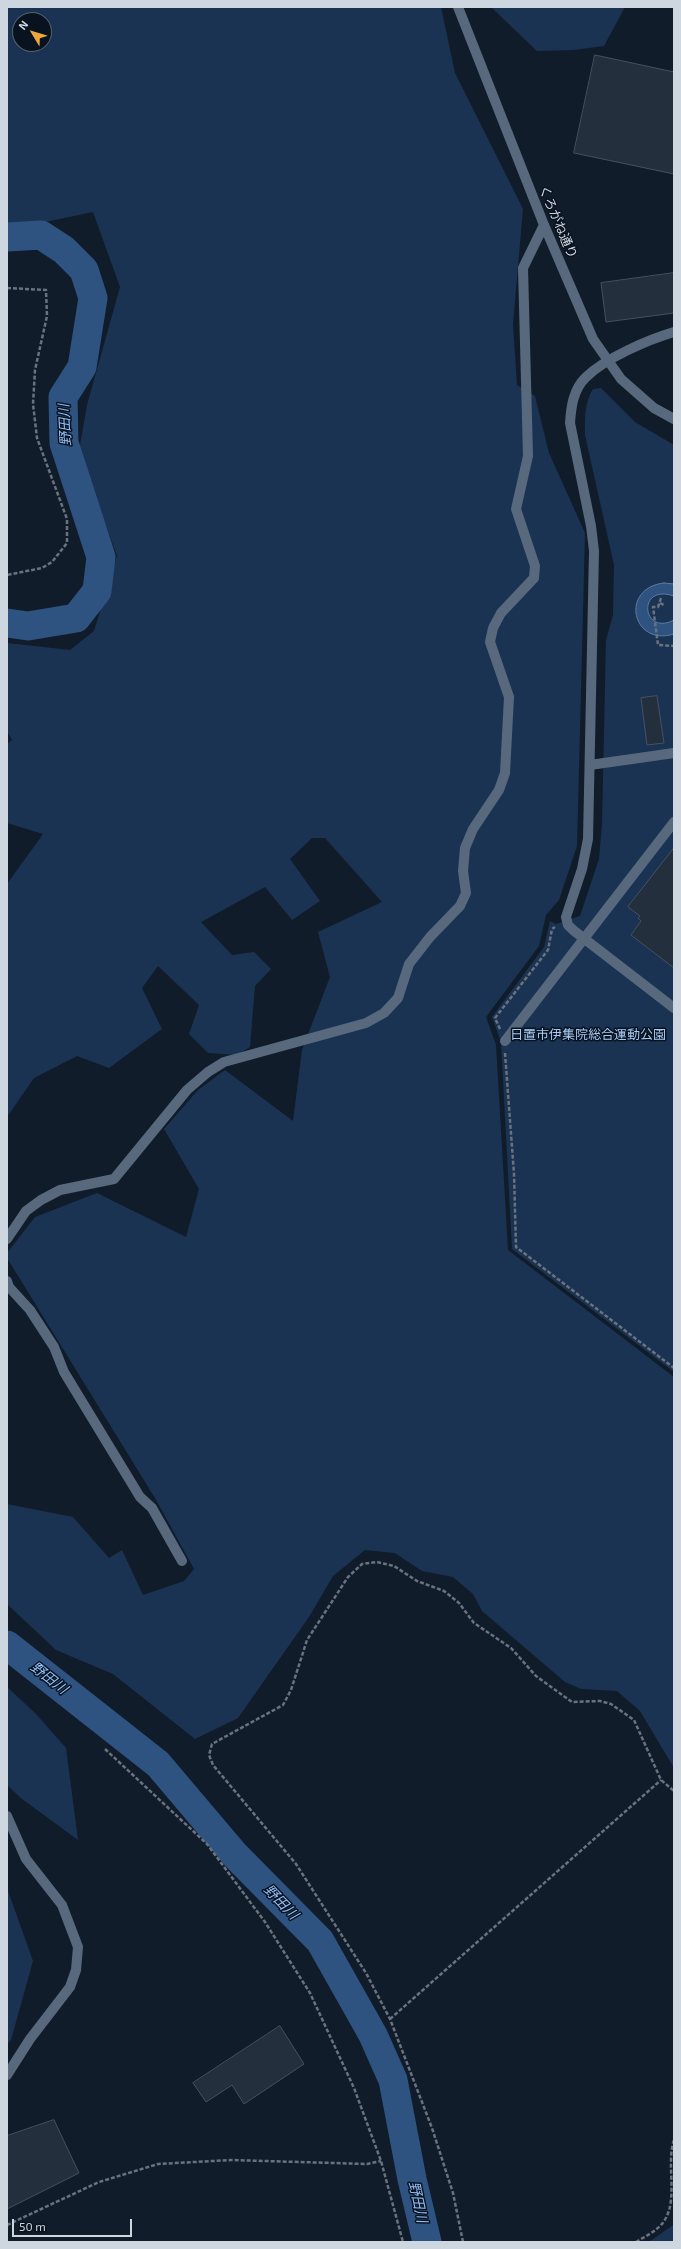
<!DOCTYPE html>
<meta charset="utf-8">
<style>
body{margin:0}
#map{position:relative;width:681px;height:2249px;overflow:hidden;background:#111c2a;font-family:"Exo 2",sans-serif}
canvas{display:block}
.frame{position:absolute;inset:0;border:8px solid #ced6df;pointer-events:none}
.north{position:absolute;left:12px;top:12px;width:40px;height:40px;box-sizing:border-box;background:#091320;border:1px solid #58616c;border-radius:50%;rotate:308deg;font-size:11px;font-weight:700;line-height:16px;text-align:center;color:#ced6df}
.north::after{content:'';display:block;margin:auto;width:14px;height:18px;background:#eda83b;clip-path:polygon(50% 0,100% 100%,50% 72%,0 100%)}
.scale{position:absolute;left:12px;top:2219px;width:120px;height:18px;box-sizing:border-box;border:2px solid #ced6df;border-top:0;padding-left:5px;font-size:12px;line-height:14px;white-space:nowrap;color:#ced6df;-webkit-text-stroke:3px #091320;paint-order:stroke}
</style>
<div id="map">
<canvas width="681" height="2249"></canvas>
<div class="frame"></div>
<div class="north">N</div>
<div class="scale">50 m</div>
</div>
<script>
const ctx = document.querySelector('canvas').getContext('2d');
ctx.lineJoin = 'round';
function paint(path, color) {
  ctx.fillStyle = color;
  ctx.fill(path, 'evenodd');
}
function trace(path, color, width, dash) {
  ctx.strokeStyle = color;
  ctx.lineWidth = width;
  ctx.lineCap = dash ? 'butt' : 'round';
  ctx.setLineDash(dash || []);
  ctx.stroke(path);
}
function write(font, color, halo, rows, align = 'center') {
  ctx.font = font + ' "Exo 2","Noto Sans JP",sans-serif';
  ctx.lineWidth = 3;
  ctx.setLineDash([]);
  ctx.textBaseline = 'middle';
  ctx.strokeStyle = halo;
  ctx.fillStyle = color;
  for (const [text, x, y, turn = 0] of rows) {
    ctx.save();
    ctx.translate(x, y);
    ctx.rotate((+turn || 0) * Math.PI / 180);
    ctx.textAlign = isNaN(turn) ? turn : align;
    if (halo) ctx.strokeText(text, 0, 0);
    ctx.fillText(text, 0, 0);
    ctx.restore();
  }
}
const green = new Path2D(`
 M 7,7 L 441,7 L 455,73 L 523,209 L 513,324 L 517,385 L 535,396 L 549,453 L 585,533 L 577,846 L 559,900 L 546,915 L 539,946 L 486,1017 L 496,1045 L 508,1250 L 674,1377 L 674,1768 L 640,1711 L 617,1691 L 581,1689 L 565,1682 L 482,1611 L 473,1594 L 453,1577 L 422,1571 L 395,1553 L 365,1550 L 333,1576 L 309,1617 L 238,1718 L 195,1739 L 113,1674 L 56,1650 L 7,1604 L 7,1504 L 73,1517 L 109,1558 L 122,1550 L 143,1595 L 184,1581 L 194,1569 L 155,1498 L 7,1258 L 7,1253 L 35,1217 L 97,1193 L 186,1237 L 199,1189 L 164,1129 L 198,1090 L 225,1070 L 293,1121 L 302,1050 L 330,977 L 318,932 L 382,902 L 325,838 L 312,838 L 290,859 L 320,901 L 292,920 L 265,887 L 201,922 L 232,955 L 254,952 L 271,969 L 255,986 L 250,1047 L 237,1055 L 208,1053 L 189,1034 L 199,1005 L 158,966 L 142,988 L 162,1029 L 109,1068 L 77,1056 L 34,1078 L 7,1117 L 7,884 L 43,834 L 7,823 L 7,744 L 12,740 L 7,731 L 7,643 L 70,650 L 94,631 L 117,556 L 79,451 L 87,405 L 120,287 L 93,212 L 7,230 ZM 20,20 L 44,20 L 44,44 L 20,44 Z
 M 491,7 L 625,7 L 604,46 L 574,50 L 537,51 Z
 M 601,388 L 635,422 L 674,445 L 674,1372 L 512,1249 L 501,1042 L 492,1017 L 544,947 L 550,921 L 556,924 L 580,916 L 599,859 L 602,824 L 606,640 L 613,615 L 614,565 L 585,435 C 585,418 584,404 593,389 Z
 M 7,1687 L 36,1714 L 66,1748 L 78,1840 L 22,1799 L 7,1785 Z
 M 7,1888 L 33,1961 L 11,2040 L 7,2044 Z
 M 674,2212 L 674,2242 L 649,2242 L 673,2225 Z`);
const water = new Path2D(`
 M 664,583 L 674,584 L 674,596 C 636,583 642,637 674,620 L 674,634 C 632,647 619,588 664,583 Z`);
const river = new Path2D(`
 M 7,237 L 41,235 L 64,250 L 84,270 L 93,298 L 82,367 L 63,397 L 64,443 L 101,557 L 97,591 L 76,618 L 28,626 L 7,623
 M 7,1645 L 158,1764 L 235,1855 L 320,1941 L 373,2035 L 393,2080 L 412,2179 L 427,2242`);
const building = new Path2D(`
 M 595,55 L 674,72 L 674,174 L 574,153 Z
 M 674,273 L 674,313 L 606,322 L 601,283 Z
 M 657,696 L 664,743 L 647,745 L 641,698 Z
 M 674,848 L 674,968 L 631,935 L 641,921 L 638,918 L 640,916 L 628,907 Z
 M 280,2026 L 304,2064 L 244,2104 L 232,2085 L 206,2102 L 193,2083 Z
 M 54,2120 L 79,2173 L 7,2209 L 7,2136 Z`);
const path = new Path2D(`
 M 7,288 L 46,290 L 47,316 L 35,370 L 33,404 L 37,438 L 67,519 L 67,543 L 52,562 L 42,568 L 7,575
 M 661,598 L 658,607 L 653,607 L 658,645 L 674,646
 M 660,603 L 664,605
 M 500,1029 L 495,1018 L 548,950 L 552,929 L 555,927
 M 505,1053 L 514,1174 L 516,1247 L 674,1368
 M 105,1749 L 207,1844 L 265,1922 L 310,1993 L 354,2088 L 381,2161 L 403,2242
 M 390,2019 L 661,1780
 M 7,2225 L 99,2182 L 158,2164 L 231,2160 L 367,2164 L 381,2161
 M 463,2242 L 453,2193 L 432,2128 L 390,2019 L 366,1973 L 296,1864 L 213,1765 L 209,1755 L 212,1744 L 283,1705 L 291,1690 L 307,1640 L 348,1577 L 362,1564 L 377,1562 L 394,1566 L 417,1581 L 444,1591 L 459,1603 L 474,1623 L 511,1648 L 536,1676 L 572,1702 L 600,1701 L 611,1704 L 634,1720 L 661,1780 L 674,1791
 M 636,2242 C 644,2237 653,2233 660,2226 C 681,2205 665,2166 674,2140`);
const minor = new Path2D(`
 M 458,7 L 544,225 L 593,339 L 621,379 L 654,408 L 674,419
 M 674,332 C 647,340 606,358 586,377 C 573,389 571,408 570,423 L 591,526 L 594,551 L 588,839 L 582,869 L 566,917 L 568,925 L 573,930 L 674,1008
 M 590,765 L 674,753
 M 505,1041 L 674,822
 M 7,1239 L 26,1211 L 41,1200 L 60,1190 L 114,1179 L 187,1090 L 208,1072 L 224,1062 L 366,1023 L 384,1013 L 398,998 L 409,964 L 430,937 L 460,906 L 466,893 L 463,871 L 465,848 L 473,829 L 499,790 L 505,773 L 509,697 L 490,642 L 493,628 L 501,613 L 534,578 L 535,566 L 516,509 L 528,456 L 523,268 L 544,225
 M 7,1281 L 9,1287 L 30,1310 L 54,1347 L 64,1372 L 140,1497 L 152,1508 L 182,1561
 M 7,1816 L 26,1859 L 62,1905 L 78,1947 L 76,1970 L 70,1987 L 30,2039 L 7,2075`);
const streetNames = [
 ["くろがね通り",558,222,67]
];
const parkNames = [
 ["日置市伊集院総合運動公園",588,1035]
];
const waterNames = [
 ["野田川",65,425,-93],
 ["野田川",49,1678,38],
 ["野田川",281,1902,46],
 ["野田川",418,2202,78]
];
paint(green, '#1a3352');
paint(water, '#2e5381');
trace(water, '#5e7a9d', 1);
trace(river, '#2e5381', 29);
paint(building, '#232f3d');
trace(building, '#445161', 1);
trace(path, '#69727e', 2.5, [4, 2]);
trace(minor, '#58697e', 10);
write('13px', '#ced6df', '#091320', streetNames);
write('13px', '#a7c9f4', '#091320', parkNames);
write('italic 14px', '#94c1fa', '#091320', waterNames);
</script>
